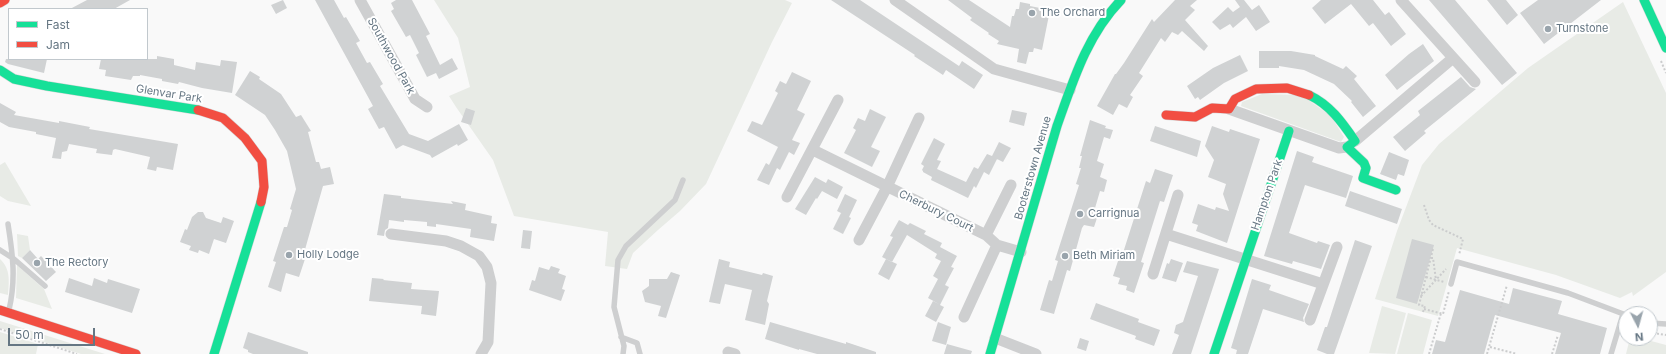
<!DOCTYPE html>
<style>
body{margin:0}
#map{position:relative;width:1666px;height:354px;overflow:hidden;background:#f9f9f9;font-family:Inter,sans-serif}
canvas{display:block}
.legend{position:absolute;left:8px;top:8px;width:140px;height:52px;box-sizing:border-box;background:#fff;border:1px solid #c1c8cd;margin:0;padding:5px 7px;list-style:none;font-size:12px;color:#657683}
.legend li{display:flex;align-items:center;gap:8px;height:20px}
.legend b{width:20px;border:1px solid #c1c8cd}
.north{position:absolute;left:1618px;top:306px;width:40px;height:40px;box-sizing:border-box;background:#fff;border:1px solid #c1c8cd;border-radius:50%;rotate:174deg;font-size:11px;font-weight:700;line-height:16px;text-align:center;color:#657683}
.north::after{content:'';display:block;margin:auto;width:14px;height:18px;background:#99a4ac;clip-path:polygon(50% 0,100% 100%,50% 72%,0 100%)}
.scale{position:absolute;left:8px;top:328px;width:87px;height:18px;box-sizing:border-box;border:2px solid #657683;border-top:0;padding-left:5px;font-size:12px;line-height:14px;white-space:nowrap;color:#657683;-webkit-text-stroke:3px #fff;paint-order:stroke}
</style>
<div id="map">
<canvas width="1666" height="354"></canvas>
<ul class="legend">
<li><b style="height:5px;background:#16e098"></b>Fast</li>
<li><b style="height:5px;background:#f24e42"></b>Jam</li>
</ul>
<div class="north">N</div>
<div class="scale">50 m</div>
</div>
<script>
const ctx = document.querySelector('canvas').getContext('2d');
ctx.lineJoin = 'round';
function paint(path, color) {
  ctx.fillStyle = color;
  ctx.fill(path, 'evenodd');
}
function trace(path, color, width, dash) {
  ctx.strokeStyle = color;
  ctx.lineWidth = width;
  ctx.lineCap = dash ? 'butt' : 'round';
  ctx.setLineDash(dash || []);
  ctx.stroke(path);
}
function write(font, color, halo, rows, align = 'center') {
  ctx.font = font + ' Inter,sans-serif';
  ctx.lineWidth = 4;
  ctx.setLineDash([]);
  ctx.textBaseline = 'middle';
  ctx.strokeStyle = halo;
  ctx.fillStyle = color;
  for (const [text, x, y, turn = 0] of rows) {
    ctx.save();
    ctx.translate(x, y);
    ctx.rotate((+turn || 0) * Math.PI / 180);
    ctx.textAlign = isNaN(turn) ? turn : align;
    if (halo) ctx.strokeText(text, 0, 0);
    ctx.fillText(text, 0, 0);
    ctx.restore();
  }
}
const green = new Path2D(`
 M 434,0 L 785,0 L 792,3 L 772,42 L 706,184 L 680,211 L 658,230 L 633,253 L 627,269 L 605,266 L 608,232 L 514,216 L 493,160 L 456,107 L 449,96 L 470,87 L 458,38 Z
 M 1623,2 L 1666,93 L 1666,272 L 1633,296 L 1632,292 L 1620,298 L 1556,275 L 1457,248 L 1438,316 L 1375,299 L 1397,231 L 1422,165 L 1439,144 L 1528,68 Z
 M 1262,94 L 1301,95 L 1331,116 L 1344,137 L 1341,142 L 1241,106 L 1242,102 Z
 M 5,162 L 31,206 L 8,201 L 0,196 L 0,165 Z
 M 17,234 L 28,236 L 30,250 L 22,258 L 18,256 Z
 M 0,259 C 11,269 9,282 8,295 L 0,293 Z
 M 17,265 L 44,289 L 52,309 L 16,298 Z
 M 1382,306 L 1406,313 L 1395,354 L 1369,353 Z
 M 1408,313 L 1432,320 L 1423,354 L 1397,354 Z
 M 0,321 L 105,354 L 81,354 L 0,328 Z
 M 0,332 L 38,344 L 36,354 L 0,354 Z
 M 1630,338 L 1640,338 L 1666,345 L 1666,354 L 1626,354 Z`);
const building = new Path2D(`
 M 87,0 L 130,0 L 114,9 L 70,9 Z
 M 283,0 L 287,8 L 276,14 L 271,5 Z
 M 315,0 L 334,0 L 344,18 L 346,17 L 360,41 L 356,43 L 367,63 L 370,62 L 383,84 L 380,86 L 409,134 L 428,141 L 459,124 L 468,140 L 458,146 L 457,144 L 432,158 L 430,155 L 403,145 L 396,149 L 384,127 L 379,129 L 368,109 L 373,106 Z
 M 396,0 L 412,0 L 430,34 L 426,36 L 440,65 L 452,58 L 458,69 L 439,79 L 436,73 L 427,77 L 416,55 L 419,53 L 410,35 L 406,37 L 391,11 L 394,9 L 391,3 Z
 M 831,0 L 860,0 L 959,66 L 962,61 L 983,75 L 974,89 L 946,70 L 943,75 L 914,56 L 915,55 Z
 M 948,0 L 969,0 L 1010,27 L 1012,16 L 1014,16 L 1016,9 L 1019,9 L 1020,2 L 1030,4 L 1030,6 L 1050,10 L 1042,50 L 1034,48 L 1033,52 L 1029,52 L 1026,64 L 1017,62 L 1019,49 L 997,44 L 999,41 L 988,34 L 989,33 L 970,20 L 972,18 Z
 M 1175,0 L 1197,0 L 1190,6 L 1195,10 L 1185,20 L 1208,46 L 1204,51 L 1182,31 L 1178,35 L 1172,32 L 1165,42 L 1161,38 L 1139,73 L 1143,76 L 1130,95 L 1133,97 L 1127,108 L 1119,104 L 1113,115 L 1097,106 L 1115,74 L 1116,74 L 1124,63 L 1152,19 L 1154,22 Z
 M 1235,0 L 1244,0 L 1252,10 L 1259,5 L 1270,22 L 1256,31 L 1246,17 L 1233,28 L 1230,24 L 1220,30 L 1212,22 L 1228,7 L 1233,12 L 1240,7 Z
 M 1321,0 L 1373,0 L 1385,15 L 1389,12 L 1406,34 L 1391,46 L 1373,23 L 1369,26 L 1351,4 L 1325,24 L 1312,8 Z
 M 1429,0 L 1455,0 L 1517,73 L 1502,85 Z
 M 1487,0 L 1506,0 L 1518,15 L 1507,25 Z
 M 1538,0 L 1601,0 L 1544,44 L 1520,13 Z
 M 1423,44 L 1434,61 L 1397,90 L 1385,75 L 1409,54 Z
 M 1259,51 L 1291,51 L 1315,55 L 1315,56 L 1343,69 L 1346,66 L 1357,76 L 1354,79 L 1376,106 L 1363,117 L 1351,102 L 1352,101 L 1334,84 L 1304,70 L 1279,66 L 1279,68 L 1259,68 Z
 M 1240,55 L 1248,71 L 1224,83 L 1200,100 L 1198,97 L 1195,99 L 1187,86 L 1213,68 Z
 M 157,56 L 174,59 L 174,65 L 195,70 L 196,62 L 220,66 L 221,60 L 237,62 L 232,93 L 202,88 L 179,82 L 178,84 L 162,81 L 162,79 L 140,75 L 140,76 L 133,76 L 131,80 L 105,76 L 106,70 L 99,69 L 101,59 L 157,59 Z
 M 6,59 L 47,59 L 44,73 L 8,64 L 5,62 Z
 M 250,71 L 260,77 L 259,79 L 281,94 L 296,117 L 301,115 L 311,131 L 308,132 L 316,162 L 319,162 L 321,169 L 330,167 L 334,184 L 323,186 L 306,246 L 303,258 L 305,259 L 299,277 L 286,273 L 281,292 L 268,287 L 276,262 L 273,261 L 284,227 L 287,227 L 292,210 L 290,209 L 296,189 L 287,151 L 275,130 L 265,115 L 235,95 Z
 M 792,72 L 811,81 L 797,110 L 805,114 L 792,140 L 800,143 L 794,155 L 789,152 L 780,170 L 777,168 L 769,185 L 757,180 L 766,163 L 769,165 L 778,147 L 747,131 L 752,121 L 762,125 L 778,93 L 775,91 L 780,81 L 786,84 Z
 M 1461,77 L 1470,87 L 1476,89 L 1424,131 L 1426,133 L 1405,151 L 1393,137 L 1420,115 L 1418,111 Z
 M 0,103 L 16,112 L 14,115 L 59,123 L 59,121 L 90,127 L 89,129 L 178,144 L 173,170 L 157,167 L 156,171 L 147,169 L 150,157 L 115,149 L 113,150 L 112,155 L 96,153 L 97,149 L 69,144 L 67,151 L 62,152 L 61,159 L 52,158 L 56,138 L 36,134 L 36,132 L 9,127 L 0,122 Z
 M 466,108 L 475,111 L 471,125 L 461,122 Z
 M 870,109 L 886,117 L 871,147 L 880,151 L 872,167 L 844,153 L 856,130 L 853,128 L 858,118 L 865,121 Z
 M 1012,110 L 1027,113 L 1024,126 L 1009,122 Z
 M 1090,120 L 1106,126 L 1105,128 L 1113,130 L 1110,139 L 1104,137 L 1097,161 L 1104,164 L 1100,177 L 1107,180 L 1104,192 L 1100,191 L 1093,215 L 1097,218 L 1094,227 L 1084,225 L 1082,228 L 1070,271 L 1067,270 L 1054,314 L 1040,310 L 1049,280 L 1052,281 L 1058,261 L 1055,260 L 1079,185 L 1076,184 L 1081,168 L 1079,168 L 1082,156 L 1080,156 Z
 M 1155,126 L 1201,141 L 1197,157 L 1150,141 Z
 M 1212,126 L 1229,132 L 1230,129 L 1260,139 L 1227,243 L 1196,231 L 1198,225 L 1192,223 L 1198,204 L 1215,210 L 1216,207 L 1229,211 L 1223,194 L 1226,184 L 1208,177 L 1214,160 L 1205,146 Z
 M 934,138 L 945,144 L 937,160 L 941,161 L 937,169 L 966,182 L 974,167 L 978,169 L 987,154 L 992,156 L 999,142 L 1011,148 L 1003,162 L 995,158 L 997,159 L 989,175 L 984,172 L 976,188 L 974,186 L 968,198 L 931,180 L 932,177 L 923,172 L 923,171 L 922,170 L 924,166 L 921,164 Z
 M 1297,151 L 1314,157 L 1312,162 L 1353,176 L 1346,198 L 1305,185 L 1289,233 L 1317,243 L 1318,241 L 1330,245 L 1321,269 L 1293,261 L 1292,264 L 1264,256 Z
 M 1389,152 L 1409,160 L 1404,176 L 1398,174 L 1396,180 L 1380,174 Z
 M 1155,169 L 1173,175 L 1164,202 L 1160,201 L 1150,233 L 1141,262 L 1144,263 L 1134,293 L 1126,290 L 1127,286 L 1118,284 L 1120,278 L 1113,276 L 1120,255 L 1122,256 L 1146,181 L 1150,183 Z
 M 815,177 L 826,183 L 828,179 L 843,187 L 837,199 L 822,191 L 817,199 L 816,198 L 806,215 L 795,209 Z
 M 1350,191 L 1402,209 L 1397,224 L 1345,206 Z
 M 384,194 L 401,196 L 401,198 L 453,204 L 451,201 L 466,204 L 465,210 L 492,216 L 491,223 L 497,224 L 494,241 L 470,237 L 471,229 L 436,224 L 436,227 L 427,226 L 427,222 L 404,220 L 404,222 L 389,220 L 388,228 L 385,230 L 384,236 L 377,235 Z
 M 845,194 L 857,200 L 849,217 L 837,211 Z
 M 198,212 L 203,212 L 206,218 L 221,223 L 223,217 L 234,221 L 226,243 L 214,239 L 209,254 L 199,250 L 198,253 L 189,250 L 191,246 L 180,242 L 185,229 L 187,230 L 192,217 Z
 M 841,213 L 851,218 L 843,234 L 833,229 Z
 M 899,220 L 908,225 L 910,223 L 926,231 L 924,234 L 942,243 L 938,251 L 940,247 L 957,256 L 951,267 L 954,268 L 945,285 L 949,287 L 940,305 L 944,307 L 936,322 L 925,316 L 933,301 L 939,304 L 928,298 L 938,279 L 933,276 L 941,261 L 935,258 L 937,254 L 907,235 L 892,262 L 882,257 L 893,237 L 890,236 Z
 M 523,230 L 532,231 L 530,249 L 521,248 Z
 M 1412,239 L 1434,245 L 1417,304 L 1396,298 Z
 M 1355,240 L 1372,246 L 1334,354 L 1327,354 L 1317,350 L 1325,327 L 1327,327 Z
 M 30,250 L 38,259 L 41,256 L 56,272 L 46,281 L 22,258 Z
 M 719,259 L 730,262 L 729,267 L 762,275 L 763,273 L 773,276 L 767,301 L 769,304 L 765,325 L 745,320 L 752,290 L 725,284 L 720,304 L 709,302 Z
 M 886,259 L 897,264 L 889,280 L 878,274 Z
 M 1171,259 L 1183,263 L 1176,282 L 1162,278 L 1167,263 L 1169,264 Z
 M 1187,261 L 1219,269 L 1191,354 L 1172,354 L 1179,335 L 1174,333 L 1176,325 L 1183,322 L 1198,276 L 1183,272 Z
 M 551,266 L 560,269 L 558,273 L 566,276 L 562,289 L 565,290 L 561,301 L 529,290 L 532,280 L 535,281 L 539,267 L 549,270 Z
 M 671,272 L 680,275 L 666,318 L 658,316 L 661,306 L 645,302 L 642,291 L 649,286 L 649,279 L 667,279 Z
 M 69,278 L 92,286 L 94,278 L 107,283 L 108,279 L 140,289 L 132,313 L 65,292 Z
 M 372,278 L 384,279 L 383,280 L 412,283 L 411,289 L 439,291 L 436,316 L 421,314 L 422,306 L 369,301 Z
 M 1252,279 L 1271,285 L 1269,290 L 1309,304 L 1303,318 L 1304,322 L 1263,309 L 1248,354 L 1236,354 L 1237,350 L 1231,348 Z
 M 1513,288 L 1562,301 L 1558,314 L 1607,328 L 1600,354 L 1555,354 L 1561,333 L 1495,315 L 1484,354 L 1432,354 L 1436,340 L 1445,342 L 1460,290 L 1509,304 Z
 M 1096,303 L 1139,319 L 1138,322 L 1160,330 L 1154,346 L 1135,339 L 1136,336 L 1090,319 Z
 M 770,322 L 846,344 L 846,342 L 876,352 L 876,354 L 817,354 L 799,349 L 799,350 L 765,339 Z
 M 938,322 L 951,327 L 946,345 L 932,341 Z
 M 248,332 L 308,352 L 308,354 L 253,354 L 248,352 L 248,350 L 243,348 Z
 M 1080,338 L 1089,341 L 1086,351 L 1077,348 Z
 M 947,344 L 972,351 L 971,354 L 944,354 Z`);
const path = new Path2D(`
 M 1661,61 L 1666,73
 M 1424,205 L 1429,220 L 1433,225 L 1463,239 L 1459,255
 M 1431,258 L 1433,258 L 1436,280
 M 1426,277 L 1444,282
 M 1421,296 L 1446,269
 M 1424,309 L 1443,314 L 1449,291
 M 1423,312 L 1425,306 L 1419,305 L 1433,249
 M 0,329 L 77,354
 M 1653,333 L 1666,335
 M 1490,347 L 1517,354
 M 1429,354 L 1441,313
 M 1487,354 L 1507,285
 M 1552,354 L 1558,335`);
const lane = new Path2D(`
 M 8,224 C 13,256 16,279 9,310
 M 0,250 L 14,259 L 45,286
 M 1451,284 L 1457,262 L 1568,293 L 1626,315
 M 1650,323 L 1666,324
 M 621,337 L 637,343 L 640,354
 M 623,354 L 624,346 L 614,307 L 618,260 L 626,246 L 675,200 L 683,180
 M 1611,354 L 1623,314`);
const street = new Path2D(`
 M 360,0 L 415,99 L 427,107
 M 895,0 L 994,69 L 1070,90
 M 1401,0 L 1475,82
 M 1229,109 L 1339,148 L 1347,147
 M 1355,141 L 1453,58
 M 813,150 L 986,235 L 997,245 L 1021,252
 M 787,197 L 838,100
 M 391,234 L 446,241 L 461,246 L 479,256 L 487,267 L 491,283 L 488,342 L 481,354
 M 1166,234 L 1323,284
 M 986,235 L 1011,185
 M 859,240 L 887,187 L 919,118
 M 1153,274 L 1178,195
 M 964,317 L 997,245
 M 1310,320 L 1337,247
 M 995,338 L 1036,354
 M 728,352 L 735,354`);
const fast = new Path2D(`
 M 1644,0 L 1666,48
 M 0,70 L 14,79 L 47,86 L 198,110
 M 1309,95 C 1330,105 1342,122 1355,141 L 1347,147 L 1364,163 L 1366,168 L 1363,178 L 1396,190
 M 214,354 L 261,202
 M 990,354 L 1057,126 C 1073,81 1087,35 1121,0
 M 1214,354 L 1289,131`);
const jam = new Path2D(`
 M 0,3 L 5,0
 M 198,110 L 223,118 L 245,138 L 262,161 L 264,187 L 261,202
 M 1166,115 L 1195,117 L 1212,108 L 1229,109 L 1235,99 L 1256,89 L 1287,88 L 1309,95
 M 0,310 L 136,354`);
const markers = [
 [1032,13,4,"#99a4ac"],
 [1548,29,4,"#99a4ac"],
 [1080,214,4,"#99a4ac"],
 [289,255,4,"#99a4ac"],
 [1065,256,4,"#99a4ac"],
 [37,263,4,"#99a4ac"]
];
const poiNames = [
 ["The Orchard",1040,13],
 ["Turnstone",1556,29],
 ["Carrignua",1088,214],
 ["Holly Lodge",297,255],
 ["Beth Miriam",1073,256],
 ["The Rectory",45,263]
];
const streetNames = [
 ["Southwood Park",391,56,61],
 ["Glenvar Park",169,94,9],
 ["Booterstown Avenue",1033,168,-74],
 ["Hampton Park",1267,195,-71],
 ["Cherbury Court",936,211,26]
];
paint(green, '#e8ebe6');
paint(building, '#d0d2d3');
trace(fast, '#d5d6d7', 10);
trace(jam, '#d5d6d7', 10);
trace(path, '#cbcccd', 2, [2, 2]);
trace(lane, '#cecfd0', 5.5);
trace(street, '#cecfd0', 11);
trace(fast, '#16e098', 9);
trace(jam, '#f24e42', 9);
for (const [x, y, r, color] of markers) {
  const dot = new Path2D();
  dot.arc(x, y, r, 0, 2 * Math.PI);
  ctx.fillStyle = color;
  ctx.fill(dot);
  trace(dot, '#fff', 1.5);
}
write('11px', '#657683', '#fff', poiNames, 'left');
write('11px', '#657683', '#fff', streetNames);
</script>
